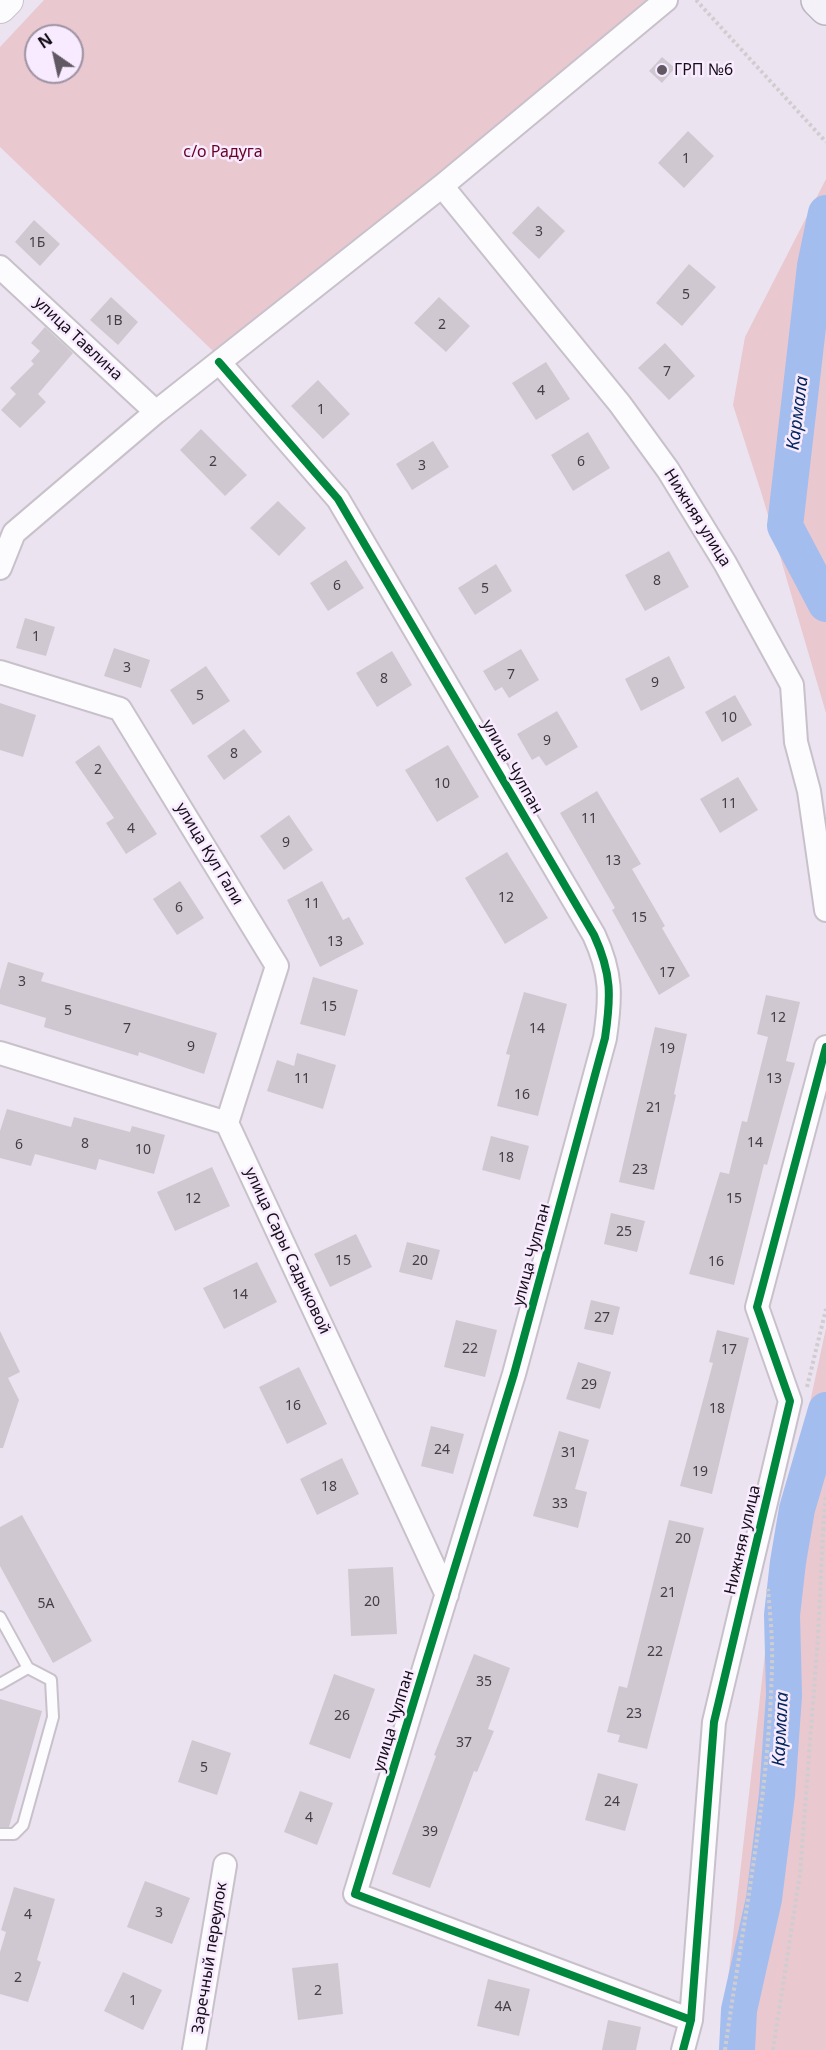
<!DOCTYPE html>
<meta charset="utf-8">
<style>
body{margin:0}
#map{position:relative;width:826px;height:2050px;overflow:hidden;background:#ebe3ef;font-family:"Noto Sans",sans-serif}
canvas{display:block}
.north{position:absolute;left:24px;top:24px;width:60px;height:60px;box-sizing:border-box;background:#f9ebff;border:2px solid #9e93a2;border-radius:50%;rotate:326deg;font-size:16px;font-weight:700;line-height:24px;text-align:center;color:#150f17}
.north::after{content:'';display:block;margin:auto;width:21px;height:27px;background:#605963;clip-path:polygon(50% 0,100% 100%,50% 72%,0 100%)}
</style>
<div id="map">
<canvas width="826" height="2050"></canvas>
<div class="north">N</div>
</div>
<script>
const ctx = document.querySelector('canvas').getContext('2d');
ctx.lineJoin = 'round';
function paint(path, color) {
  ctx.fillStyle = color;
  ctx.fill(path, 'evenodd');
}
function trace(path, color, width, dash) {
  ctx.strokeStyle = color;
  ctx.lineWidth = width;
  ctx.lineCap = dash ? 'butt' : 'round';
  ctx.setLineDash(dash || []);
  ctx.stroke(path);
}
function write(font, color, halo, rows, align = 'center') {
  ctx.font = font + ' "Noto Sans",sans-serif';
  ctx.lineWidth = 5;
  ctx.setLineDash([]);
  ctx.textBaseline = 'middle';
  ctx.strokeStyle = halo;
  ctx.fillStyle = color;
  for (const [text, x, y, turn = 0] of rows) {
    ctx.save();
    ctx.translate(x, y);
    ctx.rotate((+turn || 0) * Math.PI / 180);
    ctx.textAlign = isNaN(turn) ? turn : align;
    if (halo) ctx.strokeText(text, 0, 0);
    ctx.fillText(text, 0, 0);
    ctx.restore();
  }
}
const green = new Path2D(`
 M 44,0 L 646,0 L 412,196 L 213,351 L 0,147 L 0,47 ZM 36,36 L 72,36 L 72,72 L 36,72 Z
 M 826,179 L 826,713 L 762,495 L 733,405 L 745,337 Z
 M 826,1328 L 826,2050 L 720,2050 L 775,1565 Z`);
const river = new Path2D(`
 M 826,213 L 815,266 L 785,526 L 826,604
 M 737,2050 L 739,2010 L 764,1899 L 777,1795 L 784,1695 L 782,1615 L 788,1562 L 797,1509 L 826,1410`);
const building = new Path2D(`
 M 662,57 L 675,68 L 662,83 L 649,71 Z
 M 688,131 L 714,156 L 684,188 L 658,163 Z
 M 538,206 L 565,231 L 539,259 L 512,233 Z
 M 34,220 L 60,244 L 40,266 L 15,242 Z
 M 689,264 L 716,287 L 682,326 L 656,303 Z
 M 111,297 L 138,322 L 118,345 L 90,320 Z
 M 439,297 L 470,326 L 446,352 L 414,323 Z
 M 45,327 L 73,353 L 38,394 L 46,402 L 20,428 L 1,410 L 16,394 L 10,388 L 34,364 L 31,361 L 40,351 L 31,343 Z
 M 665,343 L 695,376 L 669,400 L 638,368 Z
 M 546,362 L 570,399 L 536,420 L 512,383 Z
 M 318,380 L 350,414 L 323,439 L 291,406 Z
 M 201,429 L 247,475 L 225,496 L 180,450 Z
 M 588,432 L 610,468 L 573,491 L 551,455 Z
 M 433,441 L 449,467 L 412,490 L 396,464 Z
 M 278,501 L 306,528 L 279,556 L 250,528 Z
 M 669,551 L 689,587 L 645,611 L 625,575 Z
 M 346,560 L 364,588 L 328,611 L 310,583 Z
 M 496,564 L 512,591 L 475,615 L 458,588 Z
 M 25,618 L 55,627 L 46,656 L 16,648 Z
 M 114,648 L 150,660 L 141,688 L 104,676 Z
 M 521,649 L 539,680 L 509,698 L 502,687 L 495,691 L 483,671 Z
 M 392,651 L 412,685 L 377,707 L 356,673 Z
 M 669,656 L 685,688 L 641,711 L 625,679 Z
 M 206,666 L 230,701 L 193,725 L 170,690 Z
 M 735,695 L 752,725 L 722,742 L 705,712 Z
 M 0,703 L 36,715 L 23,757 L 0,750 Z
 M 557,711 L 578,747 L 546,766 L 539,756 L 532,760 L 517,734 Z
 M 244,729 L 262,752 L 224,780 L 207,756 Z
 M 99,745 L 157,834 L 126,854 L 106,823 L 114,818 L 75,762 Z
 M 448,745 L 479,797 L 437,822 L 405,770 Z
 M 738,777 L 758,810 L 720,833 L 700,799 Z
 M 597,791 L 641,864 L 632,869 L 665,926 L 662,928 L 690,976 L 659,995 L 612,910 L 615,908 L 560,813 Z
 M 289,815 L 313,850 L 284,870 L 260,836 Z
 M 507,852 L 548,918 L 505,944 L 465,878 Z
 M 180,881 L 204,918 L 177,935 L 153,899 Z
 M 322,881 L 343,920 L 349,917 L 364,944 L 320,967 L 287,900 Z
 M 8,962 L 44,973 L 41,981 L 217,1033 L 204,1074 L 139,1052 L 138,1056 L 44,1027 L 46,1018 L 0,1004 L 0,990 Z
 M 313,977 L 358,990 L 345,1036 L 300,1024 Z
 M 524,992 L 567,1004 L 538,1116 L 497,1106 L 510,1055 L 506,1054 Z
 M 766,995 L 800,1002 L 786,1061 L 795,1063 L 767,1165 L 764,1164 L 734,1285 L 689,1274 L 720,1172 L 729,1174 L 742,1121 L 747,1122 L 768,1037 L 757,1034 Z
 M 655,1027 L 687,1034 L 674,1094 L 676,1095 L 654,1190 L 619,1182 Z
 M 297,1053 L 336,1065 L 323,1109 L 267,1091 L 277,1060 L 294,1066 Z
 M 7,1109 L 71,1127 L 74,1117 L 130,1132 L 132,1126 L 165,1135 L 154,1174 L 99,1159 L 96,1170 L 35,1154 L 31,1166 L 0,1158 L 0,1131 Z
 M 491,1136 L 529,1146 L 520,1180 L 482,1170 Z
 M 212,1167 L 230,1206 L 175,1231 L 157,1192 Z
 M 611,1213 L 645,1221 L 637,1252 L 604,1244 Z
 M 356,1234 L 372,1267 L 330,1287 L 314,1254 Z
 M 407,1242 L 440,1250 L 432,1280 L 399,1272 Z
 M 257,1262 L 277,1302 L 224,1329 L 203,1288 Z
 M 591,1300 L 620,1307 L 613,1335 L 584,1329 Z
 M 456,1320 L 497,1330 L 485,1377 L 444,1367 Z
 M 717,1330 L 749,1338 L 712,1494 L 680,1486 L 713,1363 L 709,1362 Z
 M 0,1331 L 20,1372 L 8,1378 L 19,1400 L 3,1448 L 0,1448 Z
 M 578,1362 L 611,1372 L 600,1409 L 566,1399 Z
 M 299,1367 L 327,1424 L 287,1444 L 259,1387 Z
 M 431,1426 L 464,1434 L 453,1474 L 421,1466 Z
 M 559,1431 L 589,1440 L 575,1489 L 587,1492 L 578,1528 L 533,1516 Z
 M 342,1458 L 359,1494 L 317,1515 L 300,1479 Z
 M 22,1515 L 92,1641 L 53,1663 L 0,1566 L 0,1527 Z
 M 669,1520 L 704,1528 L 647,1749 L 618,1742 L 620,1735 L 607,1732 L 619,1686 L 627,1688 Z
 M 393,1567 L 397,1634 L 351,1636 L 348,1569 Z
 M 474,1654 L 510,1668 L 488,1729 L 494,1731 L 477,1772 L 474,1771 L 430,1888 L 392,1874 L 436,1756 L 434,1755 Z
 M 334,1674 L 375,1689 L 350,1759 L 309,1744 Z
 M 0,1699 L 42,1711 L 9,1827 L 0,1827 Z
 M 192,1740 L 231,1753 L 217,1795 L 178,1782 Z
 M 598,1773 L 638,1784 L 625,1831 L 585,1820 Z
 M 300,1791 L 333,1803 L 317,1845 L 284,1832 Z
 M 145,1881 L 190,1898 L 172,1944 L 127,1927 Z
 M 14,1887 L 55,1899 L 37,1960 L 41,1962 L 28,2002 L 0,1994 L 0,1952 L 6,1932 L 1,1930 Z
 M 338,1963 L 343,2014 L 298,2020 L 292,1968 Z
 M 123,1972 L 162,1990 L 143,2030 L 104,2011 Z
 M 488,1979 L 530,1989 L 519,2036 L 477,2026 Z
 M 608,2020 L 641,2027 L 636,2050 L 602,2050 Z`);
const path = new Path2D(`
 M 696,0 L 826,142
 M 807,1387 L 826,1309
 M 823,1530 L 826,1494
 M 725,2050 C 743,1922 769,1796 772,1666 C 773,1640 770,1614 768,1589
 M 773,2050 L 800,1874 L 818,1637 L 823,1530 L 826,1529`);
const lane = new Path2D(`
 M 0,1617 L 28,1668
 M 0,1684 L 28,1668 L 51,1680 L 53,1717 L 23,1825 L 14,1834 L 0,1834`);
const street = new Path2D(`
 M 442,186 L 620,404 L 668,470 L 725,563 L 792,685 L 796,742 L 809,791 L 826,910
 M 0,267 L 156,412
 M 219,362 L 338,499 L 594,935 C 612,974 611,997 605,1038 L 514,1374 L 355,1894 L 691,2020
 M 0,568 L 14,533 L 156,412 L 442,186 L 666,0
 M 0,672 L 120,709 L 277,966 L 227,1123
 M 0,1053 L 227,1123 L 447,1595
 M 194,2050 L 225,1865
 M 683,2050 L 691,2020 L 714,1722 L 790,1401 L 757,1307 L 826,1047`);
const secondary = new Path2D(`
 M 0,7 L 7,0`);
const primary = new Path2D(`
 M 818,0 L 826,8`);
const cycleway = new Path2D(`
 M 219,362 L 338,499 L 594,935 C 612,974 611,997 605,1038 L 514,1374 L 355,1894 L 691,2020
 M 683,2050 L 691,2020 L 714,1722 L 790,1401 L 757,1307 L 826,1047`);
const markers = [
 [662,70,6,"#605963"]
];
const numberNames = [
 ["1",686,159],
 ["3",539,232],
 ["1Б",37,243],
 ["5",686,295],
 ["1В",114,321],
 ["2",442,325],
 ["7",667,372],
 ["4",541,391],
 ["1",321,410],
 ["2",213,462],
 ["6",581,462],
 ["3",422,466],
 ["8",657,581],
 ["6",337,586],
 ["5",485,589],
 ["1",36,637],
 ["3",127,668],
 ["7",511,675],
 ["8",384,679],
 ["9",655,683],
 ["5",200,696],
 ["10",729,718],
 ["9",547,741],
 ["8",234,754],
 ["2",98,770],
 ["10",442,784],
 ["11",729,804],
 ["11",589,819],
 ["4",131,829],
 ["9",286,843],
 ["13",613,861],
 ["12",506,898],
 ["11",312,904],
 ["6",179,908],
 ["15",639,918],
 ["13",335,942],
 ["17",667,973],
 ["3",22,982],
 ["15",329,1007],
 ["5",68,1011],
 ["12",778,1018],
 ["7",127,1029],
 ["14",537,1029],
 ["9",191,1047],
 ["19",667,1049],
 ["11",302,1079],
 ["13",774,1079],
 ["16",522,1095],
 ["21",654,1108],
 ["14",755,1143],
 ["8",85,1144],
 ["6",19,1145],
 ["10",143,1150],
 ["18",506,1158],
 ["23",640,1170],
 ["12",193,1199],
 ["15",734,1199],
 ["25",624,1232],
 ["15",343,1261],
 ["20",420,1261],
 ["16",716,1262],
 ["14",240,1295],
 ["27",602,1318],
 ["22",470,1349],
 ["17",729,1350],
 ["29",589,1385],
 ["16",293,1406],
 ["18",717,1409],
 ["24",442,1450],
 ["31",569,1453],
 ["19",700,1472],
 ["18",329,1487],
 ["33",560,1504],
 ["20",683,1539],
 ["21",668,1593],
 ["20",372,1602],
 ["5А",46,1604],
 ["22",655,1652],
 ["35",484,1682],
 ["23",634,1714],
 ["26",342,1716],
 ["37",464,1743],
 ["5",204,1768],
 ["24",612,1802],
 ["4",309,1818],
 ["39",430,1832],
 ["3",159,1913],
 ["4",28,1915],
 ["2",18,1978],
 ["2",318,1991],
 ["1",133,2001],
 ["4А",503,2007]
];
const poiNames = [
 ["ГРП №6",674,70]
];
const parkNames = [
 ["с/о Радуга",223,152]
];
const streetNames = [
 ["улица Тавлина",78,339,43],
 ["Нижняя улица",697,518,58],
 ["улица Чулпан",512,767,60],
 ["улица Кул Гали",209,854,59],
 ["улица Сары Садыковой",287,1251,65],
 ["улица Чулпан",532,1255,-75],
 ["Нижняя улица",743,1540,-77],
 ["улица Чулпан",394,1721,-73],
 ["Заречный переулок",210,1958,-81]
];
const waterNames = [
 ["Кармала",798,413,-83],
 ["Кармала",781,1729,-87]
];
paint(green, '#e9c8d0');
trace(river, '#a3bdee', 36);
paint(building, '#d0c8d0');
trace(lane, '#c8c1cb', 14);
trace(street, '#c8c1cb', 26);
trace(secondary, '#c8c1cb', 34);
trace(primary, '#bab5c1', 36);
trace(path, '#d0cdd1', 4, [3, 3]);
trace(lane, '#fcfbfd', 10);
trace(street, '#fcfbfd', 22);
trace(secondary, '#fcfbfd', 32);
trace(primary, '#f4f2f8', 33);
trace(cycleway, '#00873e', 8);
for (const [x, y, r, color] of markers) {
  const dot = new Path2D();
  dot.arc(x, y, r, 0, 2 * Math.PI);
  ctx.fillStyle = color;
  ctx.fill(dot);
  trace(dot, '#f9ebff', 2);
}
write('14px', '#443d45', null, numberNames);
write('16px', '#150f17', '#f9ebff', poiNames, 'left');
write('16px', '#680022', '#f9ebff', parkNames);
write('16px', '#150f17', '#f9ebff', streetNames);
write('italic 18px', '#01265d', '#f9ebff', waterNames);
</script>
